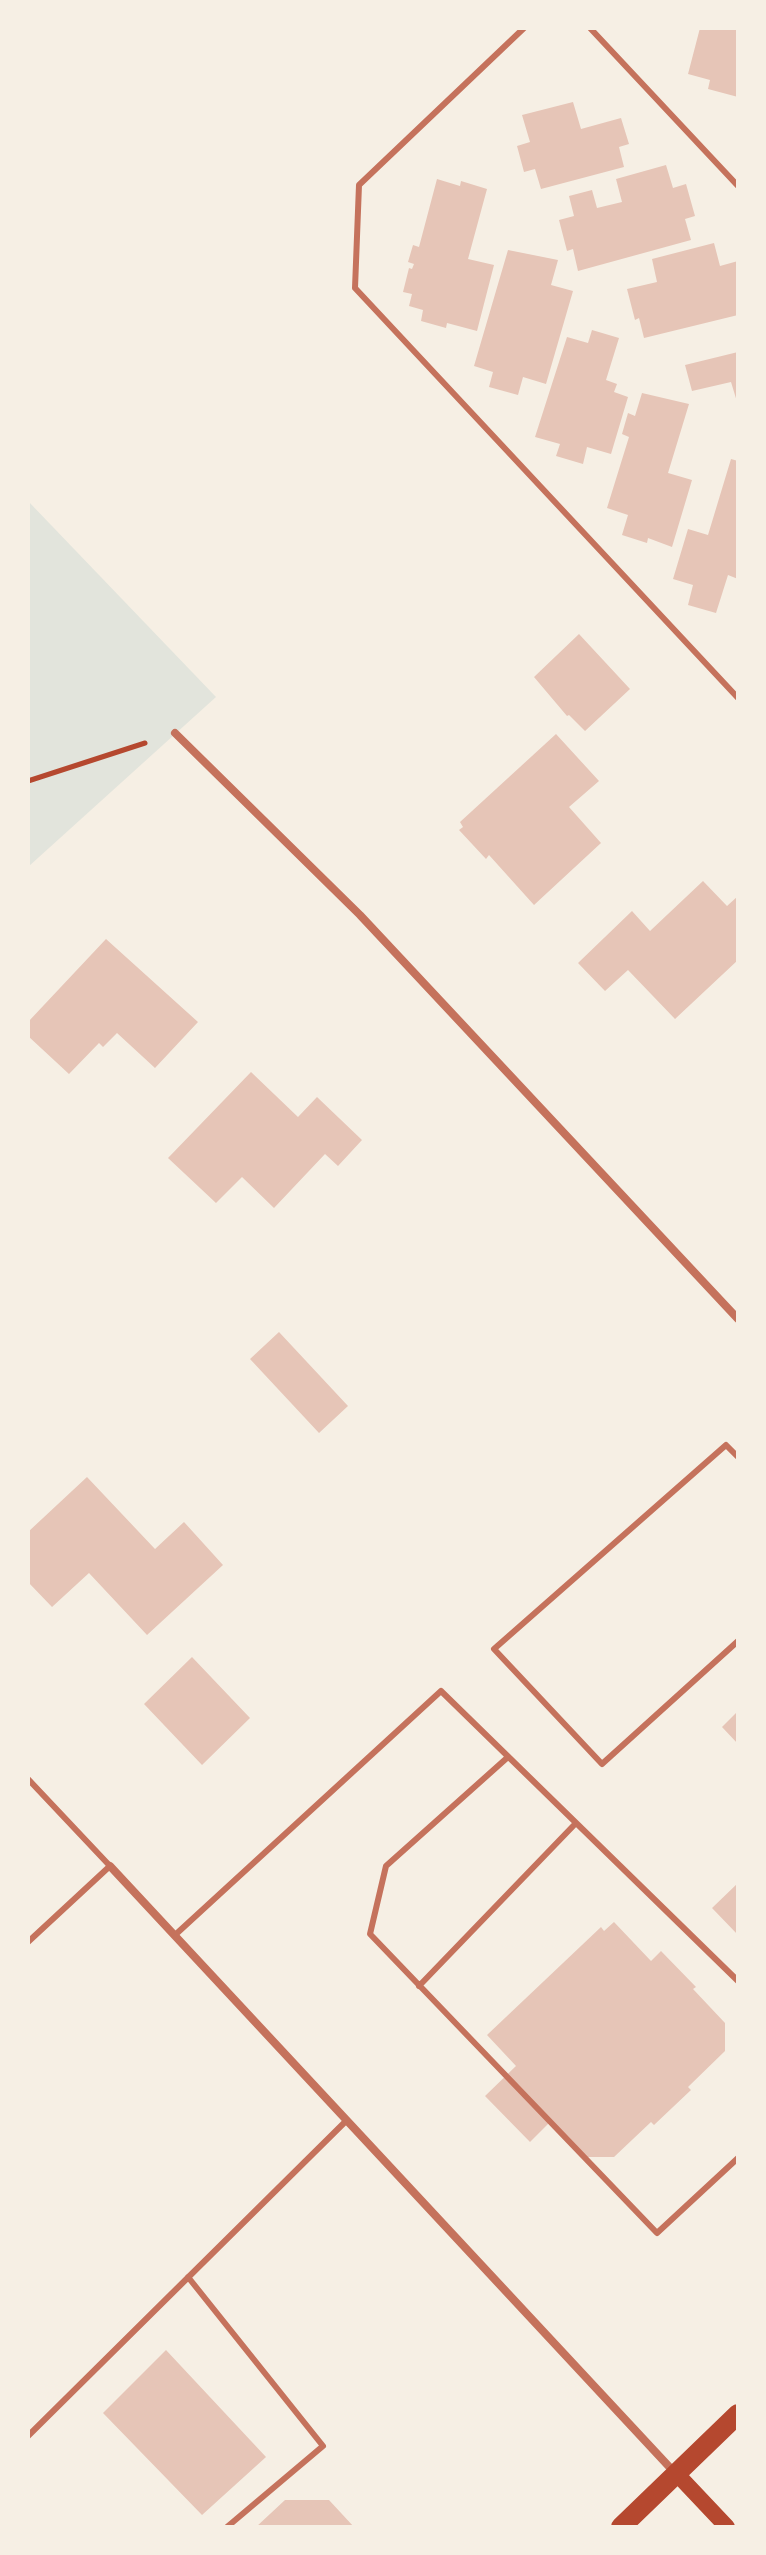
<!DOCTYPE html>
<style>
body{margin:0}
#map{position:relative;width:766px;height:2555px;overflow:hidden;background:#f6efe4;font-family:"Golos Text",sans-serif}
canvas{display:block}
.frame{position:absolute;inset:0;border:30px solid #f6efe4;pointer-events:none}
</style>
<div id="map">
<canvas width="766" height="2555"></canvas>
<div class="frame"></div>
</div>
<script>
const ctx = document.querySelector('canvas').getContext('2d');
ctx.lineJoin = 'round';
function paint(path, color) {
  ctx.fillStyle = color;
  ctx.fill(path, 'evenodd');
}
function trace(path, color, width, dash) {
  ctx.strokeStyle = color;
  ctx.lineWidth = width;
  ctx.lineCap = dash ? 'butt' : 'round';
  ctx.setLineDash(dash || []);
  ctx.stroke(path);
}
const green = new Path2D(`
 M 28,501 L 216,697 L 28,867 Z`);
const building = new Path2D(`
 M 700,28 L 738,28 L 738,97 L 708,89 L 710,80 L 688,74 Z
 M 573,102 L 581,129 L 621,118 L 629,144 L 619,147 L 624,167 L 541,189 L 535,169 L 524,172 L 517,146 L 530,142 L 522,115 Z
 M 666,165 L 673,188 L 686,184 L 695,216 L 685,219 L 691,240 L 578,271 L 573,249 L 567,251 L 559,220 L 574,216 L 569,196 L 592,190 L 597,208 L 622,202 L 616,179 Z
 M 437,179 L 460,186 L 461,181 L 487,189 L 468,259 L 494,265 L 477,331 L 447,323 L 446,328 L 421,321 L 423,310 L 409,306 L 412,294 L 403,292 L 409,268 L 412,269 L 414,264 L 408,262 L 413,245 L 419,247 Z
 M 714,243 L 720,266 L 738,261 L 738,315 L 644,338 L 639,318 L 635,320 L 627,289 L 657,282 L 652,259 Z
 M 508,250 L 558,260 L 551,285 L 573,291 L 546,384 L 523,377 L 518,395 L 489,387 L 493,372 L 474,366 Z
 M 592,330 L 619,338 L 606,380 L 617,384 L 614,392 L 628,397 L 611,454 L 587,447 L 583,464 L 556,456 L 560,444 L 535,437 L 567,337 L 588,343 Z
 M 738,352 L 738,405 L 731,382 L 692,391 L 685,365 Z
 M 642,393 L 689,404 L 668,473 L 692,480 L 672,547 L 648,538 L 647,543 L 622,535 L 628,515 L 607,508 L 629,437 L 622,434 L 628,413 L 635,416 Z
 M 731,459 L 738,461 L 738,579 L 728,575 L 716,613 L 688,605 L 693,585 L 673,579 L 688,529 L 708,535 Z
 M 579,634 L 630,689 L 585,731 L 569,715 L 567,716 L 534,677 Z
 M 556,734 L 599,781 L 569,807 L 601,843 L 534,905 L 489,855 L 486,859 L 459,830 L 463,827 L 460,822 Z
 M 703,881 L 727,906 L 738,896 L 738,960 L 675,1019 L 628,970 L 605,991 L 578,963 L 632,911 L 650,931 Z
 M 106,939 L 198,1022 L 155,1068 L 117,1033 L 103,1047 L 99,1043 L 69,1074 L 28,1036 L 28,1022 Z
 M 251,1072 L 298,1117 L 317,1097 L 362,1140 L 338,1166 L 325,1154 L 274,1208 L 242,1177 L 216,1203 L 168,1158 Z
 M 279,1332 L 348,1406 L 319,1433 L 250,1359 Z
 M 87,1477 L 155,1549 L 184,1522 L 223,1565 L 147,1635 L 89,1573 L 52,1607 L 28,1582 L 28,1532 Z
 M 192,1657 L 250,1718 L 202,1765 L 144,1704 Z
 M 738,1711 L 738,1744 L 722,1727 Z
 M 738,1883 L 738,1935 L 712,1908 Z
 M 614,1922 L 651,1961 L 661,1951 L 696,1987 L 693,1989 L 725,2023 L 725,2051 L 688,2087 L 691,2090 L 654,2125 L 651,2122 L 614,2157 L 586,2157 L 551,2121 L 530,2142 L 485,2096 L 516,2066 L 487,2035 L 601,1927 L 604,1931 Z
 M 166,2350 L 266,2457 L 202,2515 L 103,2413 Z
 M 285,2500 L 329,2500 L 354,2527 L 256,2527 Z`);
const path = new Path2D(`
 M 28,781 L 145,743`);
const service = new Path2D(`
 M 524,28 L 359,185 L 355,288 L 738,698
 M 590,28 L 738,186
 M 738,1457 L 726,1445 L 494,1649 L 602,1764 L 738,1641
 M 508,1757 L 386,1866 L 370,1934 L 657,2233 L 738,2158
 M 28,1779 L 110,1866 L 28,1942
 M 175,1935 L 441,1691 L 738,1981
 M 419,1986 L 576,1823
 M 188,2277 L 323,2446 L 227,2527
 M 28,2436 L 347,2120`);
const minor = new Path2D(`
 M 175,733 L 360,915 L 738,1319
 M 110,1866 L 675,2473`);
const secondary = new Path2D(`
 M 676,2473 L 727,2527`);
const primary = new Path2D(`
 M 621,2527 L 738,2414`);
paint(green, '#e2e4dc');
paint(building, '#e6c5b7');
trace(path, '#b5482f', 5);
trace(service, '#c5725c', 6);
trace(minor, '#c5725c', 8);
trace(secondary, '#b5482f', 16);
trace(primary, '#b5482f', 20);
</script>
